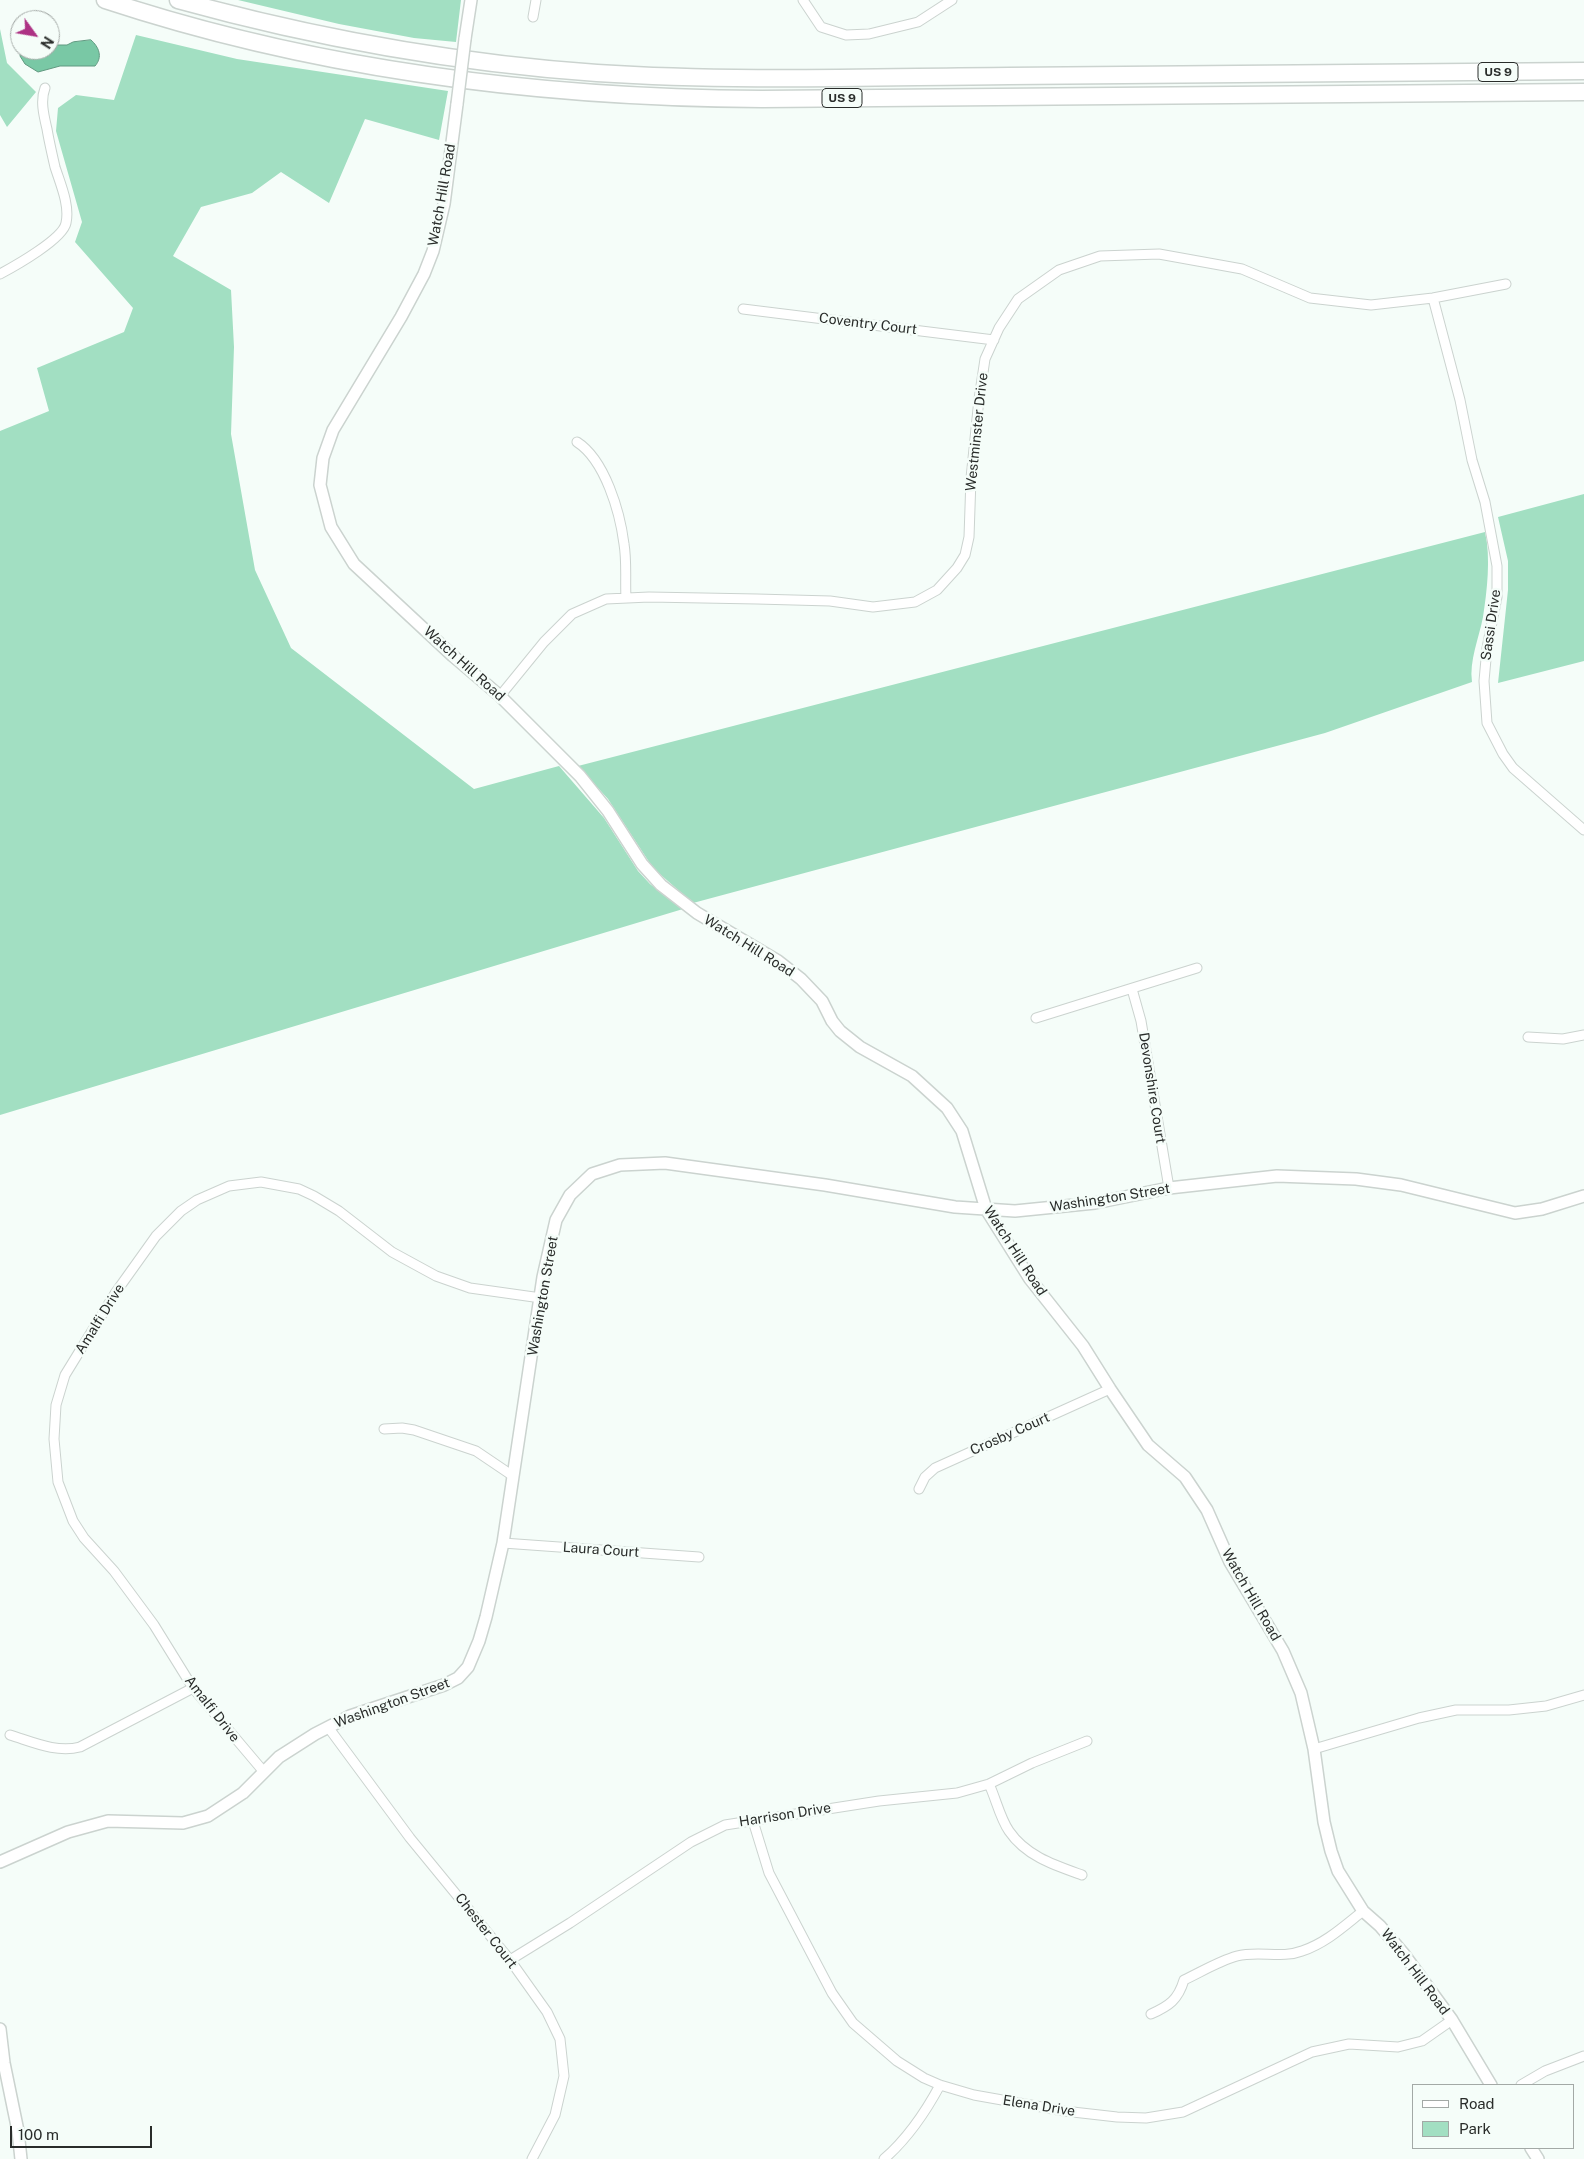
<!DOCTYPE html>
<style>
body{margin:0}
#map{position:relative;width:1584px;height:2159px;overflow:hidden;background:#f5fdf9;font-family:"Public Sans",sans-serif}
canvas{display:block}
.legend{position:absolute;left:1412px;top:2084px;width:162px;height:65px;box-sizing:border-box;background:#f5fdf9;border:1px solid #a3a9a6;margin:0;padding:6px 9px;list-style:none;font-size:15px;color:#292c2a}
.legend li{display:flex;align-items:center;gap:10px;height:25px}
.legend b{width:25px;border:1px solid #a3a9a6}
.north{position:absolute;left:10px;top:10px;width:50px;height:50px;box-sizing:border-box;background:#f5fdf9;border:1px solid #a3a9a6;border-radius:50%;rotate:122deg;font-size:14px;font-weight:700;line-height:20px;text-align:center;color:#292c2a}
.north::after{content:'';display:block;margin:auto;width:18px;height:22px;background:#ad3284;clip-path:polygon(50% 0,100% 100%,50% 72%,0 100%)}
.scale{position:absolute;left:10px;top:2126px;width:142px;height:22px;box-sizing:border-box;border:2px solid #292c2a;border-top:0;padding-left:6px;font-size:15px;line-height:18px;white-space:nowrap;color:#292c2a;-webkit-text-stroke:4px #f5fdf9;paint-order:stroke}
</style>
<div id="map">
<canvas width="1584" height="2159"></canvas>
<ul class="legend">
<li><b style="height:6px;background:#fff"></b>Road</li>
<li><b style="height:14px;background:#a2dfc2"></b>Park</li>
</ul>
<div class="north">N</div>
<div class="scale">100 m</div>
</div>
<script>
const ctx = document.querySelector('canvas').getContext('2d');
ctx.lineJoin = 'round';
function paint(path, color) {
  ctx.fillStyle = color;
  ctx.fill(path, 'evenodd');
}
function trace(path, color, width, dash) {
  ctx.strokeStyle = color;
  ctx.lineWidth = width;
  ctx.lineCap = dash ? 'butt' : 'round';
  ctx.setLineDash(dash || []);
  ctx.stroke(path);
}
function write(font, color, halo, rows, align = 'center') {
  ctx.font = font + ' "Public Sans",sans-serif';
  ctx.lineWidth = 5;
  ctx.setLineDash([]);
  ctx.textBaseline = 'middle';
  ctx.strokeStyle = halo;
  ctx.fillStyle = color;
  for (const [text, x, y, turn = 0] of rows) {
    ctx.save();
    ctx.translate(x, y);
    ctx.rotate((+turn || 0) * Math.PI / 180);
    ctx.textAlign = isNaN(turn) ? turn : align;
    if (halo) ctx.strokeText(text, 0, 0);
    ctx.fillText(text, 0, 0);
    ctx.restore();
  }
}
const green = new Path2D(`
 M 238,0 L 461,0 L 456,42 L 414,38 L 339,24 Z
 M 0,29 L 7,63 L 36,92 L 7,127 L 0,115 Z
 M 136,35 L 237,59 L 448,91 L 439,140 L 365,119 L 329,203 L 281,172 L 252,193 L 201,207 L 173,256 L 231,290 L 234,347 L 231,434 L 255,570 L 291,648 L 474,789 L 559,766 L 604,818 L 638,871 L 650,884 L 683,909 L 0,1115 L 0,431 L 49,411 L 37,368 L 124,332 L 133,308 L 75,242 L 82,222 L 56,131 L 58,108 L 76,95 L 114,100 Z
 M 1584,494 L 1584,661 L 1498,683 L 1508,590 L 1508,561 L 1498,517 Z
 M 1485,532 C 1491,558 1487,591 1483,617 C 1479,638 1469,661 1472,682 L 1325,733 L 693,903 L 653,868 L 608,799 L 578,766 Z`);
const water = new Path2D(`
 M 91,40 C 99,47 103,57 95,66 L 60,66 L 38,72 L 25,64 L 20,56 L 21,50 L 50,50 L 50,45 L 67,45 L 73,42 Z`);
const minor = new Path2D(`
 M 803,0 L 821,27 L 846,35 L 869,34 L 918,22 L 952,0
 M 533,17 L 536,0
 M 0,274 C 15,266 63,239 66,223 C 70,205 60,183 55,167 C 52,154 49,141 47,129 C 44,116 40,101 45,88
 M 1433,298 L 1460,400 L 1472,460 L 1485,502 L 1497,566 L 1497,597 L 1487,648 L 1484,681 L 1487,723 L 1503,754 L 1513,768 L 1584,830
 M 743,309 L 994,340
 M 577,442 C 605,460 620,512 624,544 C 627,562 625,581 626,598
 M 500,696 L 544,642 L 572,614 L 606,599 L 649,597 L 757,599 L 830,601 L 873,607 L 915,602 L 937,590 L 957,568 L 965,555 L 969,537 L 971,478 L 979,399 L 985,359 L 999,328 L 1018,299 L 1059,270 L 1100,256 L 1159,254 L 1242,269 L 1310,298 L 1371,305 L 1433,298 L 1506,284
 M 1132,989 L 1141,1021 L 1169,1188
 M 1036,1018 L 1197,968
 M 1528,1037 L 1563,1039 L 1584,1035
 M 384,1429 L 402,1428 L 414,1430 L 476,1451 L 513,1476
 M 919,1489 L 925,1477 L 935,1468 L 1110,1389
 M 503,1543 L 699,1557
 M 328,1727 L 410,1838 L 510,1960 L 547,2012 L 560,2039 L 564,2076 L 555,2115 L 532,2159
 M 10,1735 C 33,1742 56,1753 80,1747 L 193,1688
 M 1314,1749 L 1419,1718 L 1456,1710 L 1509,1710 L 1546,1706 L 1584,1695
 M 264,1772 L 193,1688 L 154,1625 L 114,1571 L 84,1538 L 73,1521 L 58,1482 L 54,1439 L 56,1405 L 65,1375 L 116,1292 L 156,1236 L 181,1211 L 197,1200 L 229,1186 L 261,1182 L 299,1189 L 314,1196 L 339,1211 L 392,1252 L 436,1276 L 470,1288 L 541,1298
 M 989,1784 C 996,1799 1000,1818 1009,1831 C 1026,1856 1054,1865 1082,1875
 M 753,1821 L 769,1873 L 832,1993 L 853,2023 L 897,2061 L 924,2078 L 940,2085 L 974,2095 L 1064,2111 L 1117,2117 L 1146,2118 L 1183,2112 L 1312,2052 L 1349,2044 L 1398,2047 L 1422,2041 L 1452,2020
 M 510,1960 L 570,1923 L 691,1842 L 725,1825 L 879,1801 L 957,1793 L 989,1784 L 1032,1763 L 1087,1741
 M 1151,2014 C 1169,2006 1178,2000 1184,1980 C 1201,1972 1219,1961 1237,1956 C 1259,1950 1281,1959 1302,1951 C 1326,1943 1344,1926 1363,1911
 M 1521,2085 L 1545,2071 L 1584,2056
 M 884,2159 C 908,2138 925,2113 940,2085`);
const tertiary = new Path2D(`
 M 465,39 L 471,0
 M 457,104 L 444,204 L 433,251 L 424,274 L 401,317 L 333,430 L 323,458 L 320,485 L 331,527 L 354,564 L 453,656 L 500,696 L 580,776 L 608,811 L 642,864 L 661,885 L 697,913 L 778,961 L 801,979 L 822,1001 L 832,1021 L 840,1031 L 860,1047 L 912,1076 L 947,1108 L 962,1131 L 986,1209 L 1030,1279 L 1083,1346 L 1110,1389 L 1148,1445 L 1185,1477 L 1207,1510 L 1230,1562 L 1283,1651 L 1301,1693 L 1314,1749 L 1324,1822 L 1331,1851 L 1338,1871 L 1363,1911 L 1380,1926 L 1403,1953 L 1452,2020 L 1491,2085
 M 0,1862 L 68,1832 L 108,1821 L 183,1823 L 208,1816 L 243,1793 L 279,1757 L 315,1734 L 350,1716 L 444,1685 L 458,1678 L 468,1667 L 479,1641 L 486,1617 L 503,1543 L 543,1277 L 556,1220 L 570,1195 L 592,1174 L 620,1165 L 665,1163 L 825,1185 L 955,1207 L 1015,1211 L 1095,1203 L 1169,1188 L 1277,1176 L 1356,1179 L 1401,1185 L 1515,1213 L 1542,1209 L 1584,1196
 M 0,2029 L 4,2063 L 18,2131 L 21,2159
 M 1531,2148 L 1538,2159`);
const motorway = new Path2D(`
 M 105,0 C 317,70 539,98 762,99 L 1584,92
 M 178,0 C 315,38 455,63 597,73 C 734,82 872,77 1009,76 C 1201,74 1392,73 1584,71`);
const tertiaryBridge = new Path2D(`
 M 457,104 L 465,39`);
const shields = [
 [1498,72,40],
 [842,98,40]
];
const shieldNames = [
 ["US 9",1498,72],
 ["US 9",842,98]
];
const streetNames = [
 ["Watch Hill Road",442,195,-80],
 ["Coventry Court",868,324,7],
 ["Westminster Drive",977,432,-84],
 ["Sassi Drive",1491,625,-82],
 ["Watch Hill Road",464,664,42],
 ["Watch Hill Road",749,946,32],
 ["Devonshire Court",1152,1088,81],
 ["Washington Street",1110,1198,-9],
 ["Watch Hill Road",1015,1251,57],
 ["Washington Street",543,1296,-80],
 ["Amalfi Drive",100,1319,-58],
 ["Crosby Court",1010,1434,-24],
 ["Laura Court",601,1550,4],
 ["Watch Hill Road",1251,1595,60],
 ["Washington Street",392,1703,-20],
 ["Amalfi Drive",212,1709,52],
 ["Harrison Drive",785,1815,-9],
 ["Chester Court",486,1931,52],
 ["Watch Hill Road",1415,1972,53],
 ["Elena Drive",1039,2106,9]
];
paint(green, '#a2dfc2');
paint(water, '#79c8a5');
trace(water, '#619980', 1);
trace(minor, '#cbd3cf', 11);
trace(tertiary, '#cbd3cf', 14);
trace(motorway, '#cbd3cf', 19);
trace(minor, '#fff', 9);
trace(tertiary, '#fff', 11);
trace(motorway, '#fff', 16);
trace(tertiaryBridge, '#cbd3cf', 14, []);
trace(tertiaryBridge, '#fff', 11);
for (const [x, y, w] of shields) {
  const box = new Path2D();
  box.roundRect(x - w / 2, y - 9.5, w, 19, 4);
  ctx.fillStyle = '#f5fdf9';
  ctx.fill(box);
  trace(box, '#292c2a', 1);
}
write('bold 12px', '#292c2a', null, shieldNames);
write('14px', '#292c2a', '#f5fdf9', streetNames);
</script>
